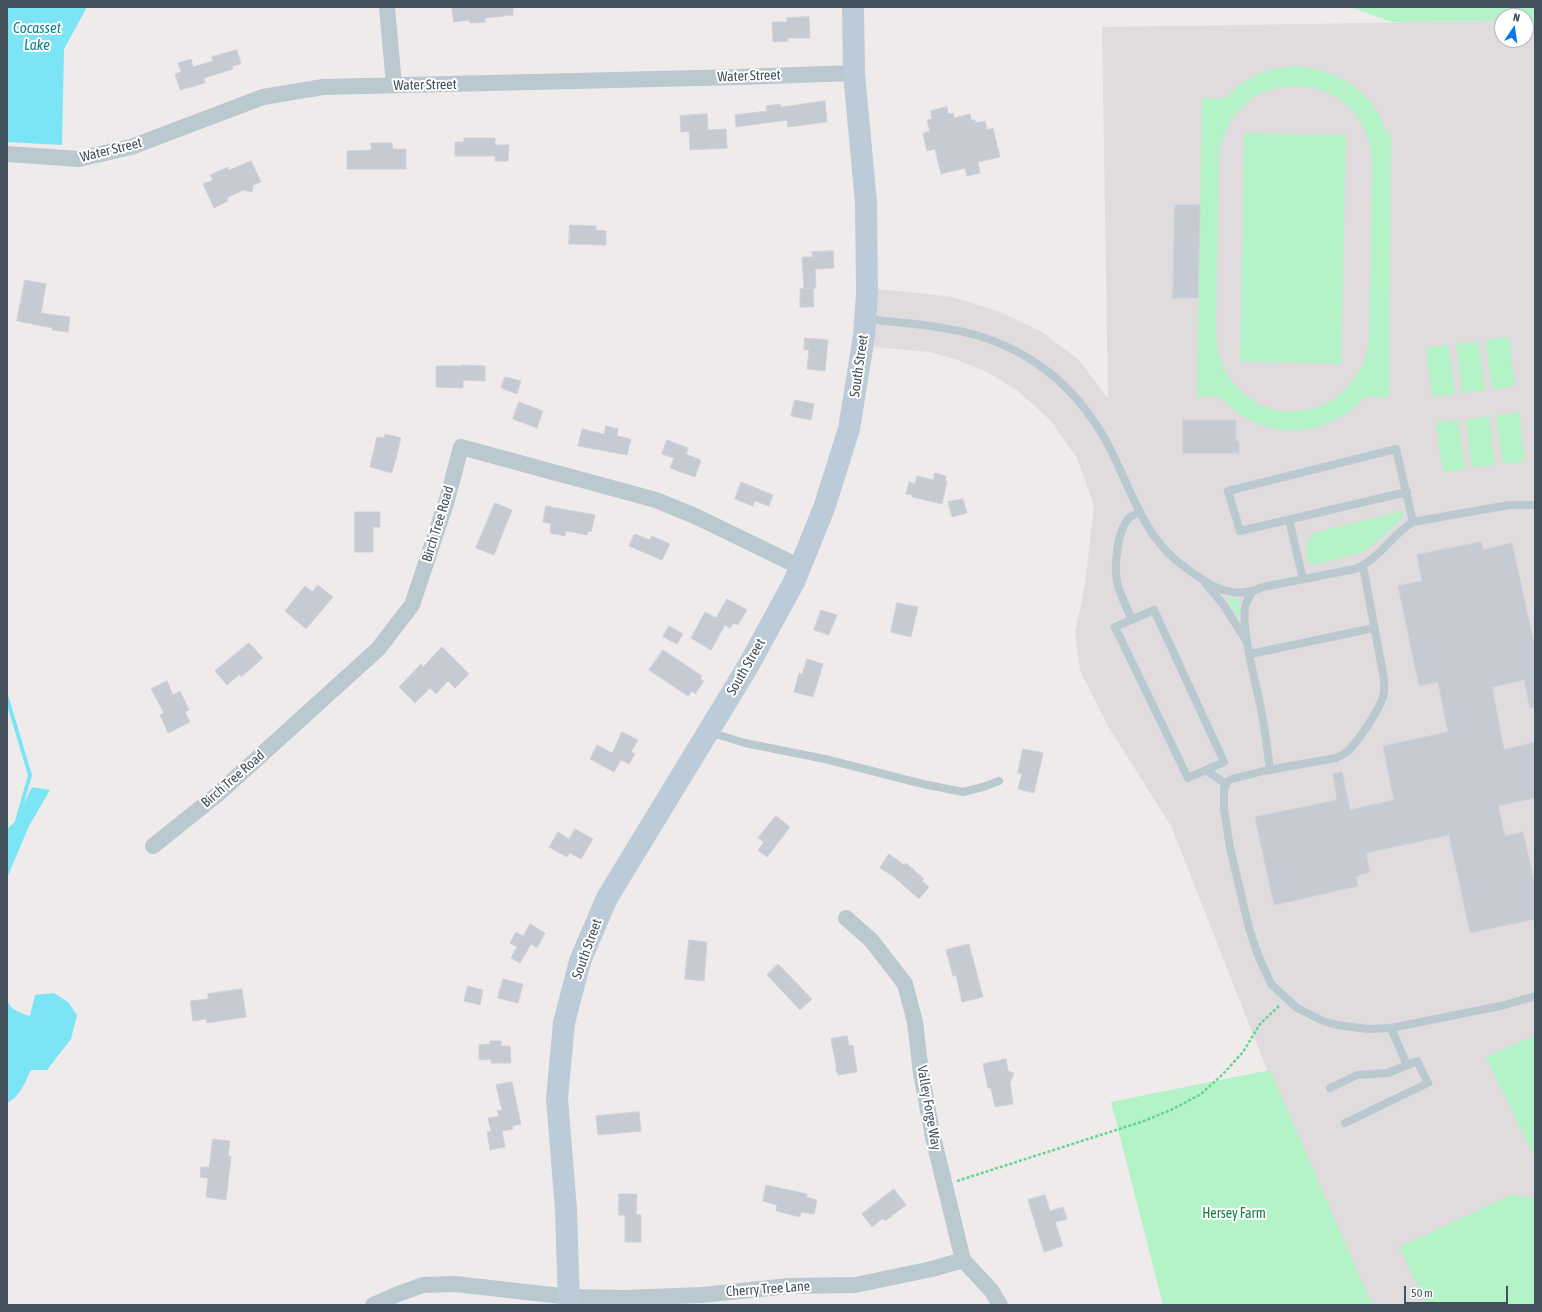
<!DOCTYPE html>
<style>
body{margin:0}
#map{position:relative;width:1542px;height:1312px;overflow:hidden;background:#efebeb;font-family:"Asap Condensed",sans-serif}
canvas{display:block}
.frame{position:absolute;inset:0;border:8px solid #42515b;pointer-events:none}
.north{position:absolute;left:1494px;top:8px;width:40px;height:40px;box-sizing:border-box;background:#fff;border:1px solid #b3b9bd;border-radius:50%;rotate:13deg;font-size:11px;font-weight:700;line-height:16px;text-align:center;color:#42515b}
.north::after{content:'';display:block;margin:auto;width:14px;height:18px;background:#057aee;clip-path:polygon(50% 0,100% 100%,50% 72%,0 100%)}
.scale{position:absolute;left:1404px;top:1286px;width:104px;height:18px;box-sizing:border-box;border:2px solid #42515b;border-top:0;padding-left:5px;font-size:12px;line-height:14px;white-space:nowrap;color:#42515b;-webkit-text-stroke:3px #fff;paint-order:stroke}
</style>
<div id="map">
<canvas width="1542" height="1312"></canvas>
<div class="frame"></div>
<div class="north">N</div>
<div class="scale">50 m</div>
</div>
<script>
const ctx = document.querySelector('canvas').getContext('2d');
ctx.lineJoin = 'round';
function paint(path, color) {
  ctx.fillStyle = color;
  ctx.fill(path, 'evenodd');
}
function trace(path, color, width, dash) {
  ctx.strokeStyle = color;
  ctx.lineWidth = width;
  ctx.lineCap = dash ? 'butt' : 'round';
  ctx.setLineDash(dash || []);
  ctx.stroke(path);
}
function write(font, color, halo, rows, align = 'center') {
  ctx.font = font + ' "Asap Condensed",sans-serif';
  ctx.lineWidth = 4;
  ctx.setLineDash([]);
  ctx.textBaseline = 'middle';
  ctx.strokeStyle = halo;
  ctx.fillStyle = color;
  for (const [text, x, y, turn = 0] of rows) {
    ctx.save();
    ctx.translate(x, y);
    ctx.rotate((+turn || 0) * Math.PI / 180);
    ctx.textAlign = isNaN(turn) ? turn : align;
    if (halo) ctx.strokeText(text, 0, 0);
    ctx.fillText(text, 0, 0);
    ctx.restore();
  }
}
const education = new Path2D(`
 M 1502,21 L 1502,40 L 1526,40 L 1526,21 L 1535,21 L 1535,1305 L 1368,1305 L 1306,1169 L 1171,826 L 1109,728 L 1080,671 L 1075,633 L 1085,584 L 1094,506 L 1077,458 L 1050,420 L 1018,391 L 987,372 L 952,358 L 929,352 L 874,347 L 878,289 L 910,292 L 952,297 L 998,311 L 1042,332 L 1078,359 L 1108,398 L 1102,27 Z`);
const green = new Path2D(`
 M 1350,7 L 1535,7 L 1535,21 L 1526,21 L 1526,16 L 1502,16 L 1502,21 L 1392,22 Z
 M 1298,66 C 1339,71 1375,92 1386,133 L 1391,134 L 1389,397 L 1366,396 C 1326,441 1261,442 1220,397 L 1197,396 L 1202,98 L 1225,98 C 1246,77 1269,67 1298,66 ZM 1289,86 C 1299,87 1310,87 1320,90 C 1353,99 1372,131 1372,164 L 1369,342 C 1351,440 1221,432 1216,334 L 1219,155 C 1223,130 1236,107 1259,94 C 1268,89 1279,88 1289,86 Z
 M 1244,133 L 1346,135 L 1341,364 L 1240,361 Z
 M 1509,337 L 1515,386 L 1492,389 L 1485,340 Z
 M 1478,341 L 1485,390 L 1462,393 L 1456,344 Z
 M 1448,345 L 1455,394 L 1432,397 L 1426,348 Z
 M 1519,412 L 1525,461 L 1503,464 L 1496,415 Z
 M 1489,416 L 1495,465 L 1472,468 L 1466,419 Z
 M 1458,420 L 1465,469 L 1443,472 L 1436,423 Z
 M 1403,511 L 1403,516 L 1401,519 L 1388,531 L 1365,551 L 1319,564 L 1311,564 L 1308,561 C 1306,550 1305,538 1316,532 Z
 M 1226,598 L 1240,600 L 1239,619 L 1226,599 Z
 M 1535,1037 L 1535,1159 L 1486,1057 L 1521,1041 Z
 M 1270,1070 L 1372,1305 L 1163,1305 L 1111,1102 Z
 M 1511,1195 L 1535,1198 L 1535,1305 L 1427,1305 L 1399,1247 Z`);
const water = new Path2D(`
 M 7,7 L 87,7 L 64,49 L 62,145 L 7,142 Z
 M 32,787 L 50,790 L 29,826 L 7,878 L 7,829 L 15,822 Z
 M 54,993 L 68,1002 L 77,1015 L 71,1039 L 47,1070 L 31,1070 C 25,1082 20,1097 7,1103 L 7,1000 C 11,1011 21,1013 30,1016 L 35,995 Z`);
const stream = new Path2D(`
 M 7,698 L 30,775 L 17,821`);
const building = new Path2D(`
 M 452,7 L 513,7 L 513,15 L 485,18 L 485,22 L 470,23 L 469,20 L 454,22 Z
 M 809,17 L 810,38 L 788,38 L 788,41 L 773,42 L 772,22 L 787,22 L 787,18 Z
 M 237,50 L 241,64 L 232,66 L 233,69 L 204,78 L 205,83 L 180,90 L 175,74 L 181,72 L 178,63 L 191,59 L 193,67 L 213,61 L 212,57 Z
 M 825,101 L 827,122 L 788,127 L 787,120 L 736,127 L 735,115 L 767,111 L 766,106 L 780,104 L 781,107 Z
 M 947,107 L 948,114 L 953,113 L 954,118 L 970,114 L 971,120 L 975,120 L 975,123 L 985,121 L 987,130 L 993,128 L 1000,157 L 978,162 L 980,173 L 967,176 L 965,168 L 941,174 L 935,149 L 927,151 L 923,133 L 930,131 L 927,120 L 932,119 L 931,111 Z
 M 707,114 L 708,130 L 726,129 L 727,148 L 690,150 L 689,131 L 681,132 L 680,116 Z
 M 464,138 L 495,138 L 495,145 L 509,145 L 508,161 L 495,161 L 495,156 L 455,156 L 455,142 L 464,142 Z
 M 371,143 L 392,143 L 393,149 L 406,149 L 406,169 L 347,169 L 347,151 L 371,150 Z
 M 251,161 L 261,182 L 253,185 L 252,192 L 243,190 L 227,198 L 228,201 L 214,208 L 203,184 L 213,180 L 210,175 L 228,167 L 229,170 Z
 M 1175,205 L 1200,205 L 1198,298 L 1173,298 Z
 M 570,225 L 596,226 L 596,230 L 606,231 L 606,245 L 569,244 Z
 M 833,251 L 834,268 L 815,269 L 816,288 L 813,288 L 814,307 L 800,307 L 800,289 L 812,288 L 804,289 L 802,257 L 813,257 L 812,252 Z
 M 25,280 L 46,284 L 41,313 L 70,317 L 68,332 L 52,330 L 53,328 L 17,321 Z
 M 805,338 L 828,340 L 825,371 L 807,369 L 809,350 L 804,350 Z
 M 462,365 L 485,366 L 485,381 L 463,380 L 463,388 L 436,387 L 436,366 L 462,366 Z
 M 505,377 L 521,381 L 517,394 L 501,388 Z
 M 795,400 L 814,404 L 811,420 L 791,416 Z
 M 519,402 L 543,411 L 537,428 L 513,419 Z
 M 1183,420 L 1236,420 L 1236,441 L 1239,441 L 1239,453 L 1183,453 Z
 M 606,426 L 618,429 L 617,436 L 631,439 L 627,455 L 578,446 L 582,429 L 604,434 Z
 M 385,434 L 401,438 L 392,473 L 370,467 L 377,437 L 384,438 Z
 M 667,440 L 688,448 L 686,454 L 701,460 L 695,477 L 670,468 L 674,458 L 662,454 Z
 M 935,473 L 946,476 L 945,481 L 947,481 L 942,504 L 912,497 L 912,495 L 906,494 L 909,482 L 915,484 L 917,476 L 933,480 Z
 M 741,482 L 773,495 L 769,506 L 755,501 L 753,506 L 735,499 Z
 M 963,499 L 967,513 L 952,517 L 948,502 Z
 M 495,503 L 512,510 L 494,555 L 476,548 Z
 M 546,506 L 595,515 L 591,532 L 588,531 L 587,535 L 566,531 L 565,536 L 550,533 L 551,524 L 543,522 Z
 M 355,512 L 380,512 L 380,527 L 373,527 L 373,552 L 355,552 Z
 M 635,534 L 650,540 L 652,536 L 670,544 L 662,560 L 629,546 Z
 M 1481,542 L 1483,550 L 1512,543 L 1533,639 L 1535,638 L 1535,707 L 1530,708 L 1524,680 L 1492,687 L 1504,750 L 1535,742 L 1535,798 L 1498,806 L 1505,836 L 1523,832 L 1535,886 L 1535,919 L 1470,933 L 1449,835 L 1366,853 L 1370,872 L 1356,876 L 1358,886 L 1274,905 L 1255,817 L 1337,800 L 1333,774 L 1342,772 L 1350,810 L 1394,800 L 1383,746 L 1448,732 L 1438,682 L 1419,686 L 1398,586 L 1422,581 L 1417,555 Z
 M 318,585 L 333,597 L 306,629 L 285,611 L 305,586 L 312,592 Z
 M 727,599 L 747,610 L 738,625 L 734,623 L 730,628 L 725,625 L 711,650 L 691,638 L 705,612 L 716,618 Z
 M 897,603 L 918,607 L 911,637 L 891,632 Z
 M 821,610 L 837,615 L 829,635 L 814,630 Z
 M 669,626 L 683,634 L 677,644 L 663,637 Z
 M 249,643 L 263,658 L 241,677 L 240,674 L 227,685 L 215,671 Z
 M 442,647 L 469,674 L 455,688 L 448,681 L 436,694 L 430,688 L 415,703 L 399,687 L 421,664 L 423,667 Z
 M 663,650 L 702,676 L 700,679 L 704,681 L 695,694 L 692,691 L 688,696 L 649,670 Z
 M 807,659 L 823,664 L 813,697 L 794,692 L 799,673 L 802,674 Z
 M 167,681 L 173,695 L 180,691 L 189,710 L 185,712 L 190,722 L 168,733 L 160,715 L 164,713 L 151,689 Z
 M 622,732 L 638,740 L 631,752 L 635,754 L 629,764 L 621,760 L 614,772 L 590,759 L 597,745 L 612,753 Z
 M 1023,749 L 1043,753 L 1034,793 L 1018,789 L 1022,774 L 1018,773 Z
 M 776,816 L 790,827 L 767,857 L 758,850 L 764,842 L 758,838 Z
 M 575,829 L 593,839 L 581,859 L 570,853 L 567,857 L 549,847 L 558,832 L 569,839 Z
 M 889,854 L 904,865 L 906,863 L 924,879 L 922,881 L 929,887 L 919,899 L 893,876 L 880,868 Z
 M 530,924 L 545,933 L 537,948 L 531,944 L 520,963 L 511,958 L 517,947 L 510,943 L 516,932 L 523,936 Z
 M 689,940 L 707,942 L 704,981 L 685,979 Z
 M 969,944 L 983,997 L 962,1002 L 956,975 L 953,976 L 946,950 Z
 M 778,964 L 812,999 L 800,1010 L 767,975 Z
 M 503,979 L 523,984 L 518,1003 L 498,998 Z
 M 468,986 L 483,990 L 480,1005 L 464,1001 Z
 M 242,989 L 246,1017 L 207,1023 L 206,1019 L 193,1021 L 190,1001 L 208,999 L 208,994 Z
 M 847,1036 L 849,1046 L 853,1045 L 857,1072 L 838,1075 L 836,1070 L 836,1065 L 831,1039 Z
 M 490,1041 L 501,1041 L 501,1046 L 510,1046 L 511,1063 L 491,1063 L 491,1059 L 479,1060 L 479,1045 L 490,1044 Z
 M 1006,1059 L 1008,1071 L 1014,1073 L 1010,1083 L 1013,1104 L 995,1107 L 991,1088 L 988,1088 L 983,1064 Z
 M 512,1082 L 521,1124 L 512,1126 L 513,1129 L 502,1131 L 505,1147 L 490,1150 L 487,1132 L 491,1131 L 488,1118 L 499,1116 L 497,1111 L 502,1110 L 496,1085 Z
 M 639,1112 L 641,1131 L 598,1135 L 596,1116 Z
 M 213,1139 L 230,1141 L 228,1156 L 231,1156 L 226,1200 L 206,1197 L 208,1178 L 200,1177 L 201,1167 L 209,1167 Z
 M 766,1185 L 807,1194 L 806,1197 L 817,1200 L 814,1214 L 801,1212 L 800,1217 L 776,1211 L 777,1205 L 763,1201 Z
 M 894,1189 L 906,1205 L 885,1221 L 883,1218 L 872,1227 L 862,1214 Z
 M 619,1194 L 637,1194 L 636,1215 L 641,1215 L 641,1242 L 625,1242 L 625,1215 L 619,1215 Z
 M 1045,1195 L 1050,1211 L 1063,1207 L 1067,1219 L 1055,1222 L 1063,1246 L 1044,1252 L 1028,1200 Z`);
const path = new Path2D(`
 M 957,1181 L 1144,1121 L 1173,1109 L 1201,1094 L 1223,1074 L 1243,1052 L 1260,1024 L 1280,1005`);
const service = new Path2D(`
 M 866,319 C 938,327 992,327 1051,374 C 1072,391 1088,411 1102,434 C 1125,472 1136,519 1167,552 C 1178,563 1191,572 1203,580 C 1223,593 1241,597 1263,587 L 1355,569 C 1379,560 1392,534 1413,522 L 1509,505 L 1535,505
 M 1407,492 L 1240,531 L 1228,491 L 1396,449 L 1413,522
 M 1289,520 L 1303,579
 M 1363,566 L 1384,679 C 1384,685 1385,691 1383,697 C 1378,711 1359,740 1349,750 C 1345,754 1340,756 1336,758 L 1263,771 L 1232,779 L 1228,781 L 1224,789 L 1224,809 L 1230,848 L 1249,928 L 1258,955 L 1271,984 L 1297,1008 L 1323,1021 L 1337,1025 L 1368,1029 L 1391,1028 L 1505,1005 L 1535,996
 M 1205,583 L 1223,604 L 1247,642
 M 1253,591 C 1250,596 1246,601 1245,607 C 1242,630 1253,672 1258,695 C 1264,720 1267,745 1270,770
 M 1154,610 L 1224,762 L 1188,778 L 1115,627 Z
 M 1132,620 C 1127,608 1120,595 1117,582 C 1114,566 1117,531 1129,518 C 1132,515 1136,514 1140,512
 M 1250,654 L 1374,628
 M 709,732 L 745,743 L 825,759 L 923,784 L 963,792 L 983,787 L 999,781
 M 1206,770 L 1226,784
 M 1391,1028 L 1407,1065
 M 1330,1088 L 1357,1075 L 1388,1073 L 1417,1061 L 1428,1083 L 1345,1123`);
const minor = new Path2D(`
 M 387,7 L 394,85
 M 7,154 L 79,159 L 131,147 L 263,97 L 323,87 L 740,77 L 854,73
 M 153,846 L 218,794 L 378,649 L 412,605 L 447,500 L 461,447 L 656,500 L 695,516 L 800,567
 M 846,918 L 871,940 L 905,984 L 915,1022 L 921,1073 L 933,1137 L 963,1260 L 991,1290 L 1000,1305
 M 373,1305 L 398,1294 L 423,1285 L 455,1284 L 570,1297 L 624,1298 L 702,1295 L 789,1286 L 855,1285 L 932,1269 L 963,1260`);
const secondary = new Path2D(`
 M 569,1305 L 566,1210 L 557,1098 L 564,1023 L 580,961 L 607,898 L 747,668 L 794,582 L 824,508 L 849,429 L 864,336 L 867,293 L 866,203 L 854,73 L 853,7`);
const streetNames = [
 ["Water Street",749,76,-2],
 ["Water Street",425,85,-1],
 ["Water Street",111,150,-14],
 ["South Street",859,366,-82],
 ["Birch Tree Road",438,524,-73],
 ["South Street",746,667,-60],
 ["Birch Tree Road",233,779,-41],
 ["South Street",587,949,-70],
 ["Valley Forge Way",929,1108,80],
 ["Cherry Tree Lane",768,1289,-4]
];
const parkNames = [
 ["Hersey Farm",1234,1214]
];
const waterNames = [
 ["Cocasset",37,28],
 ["Lake",37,45]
];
paint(education, '#e0dcdd');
paint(green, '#b3f3c7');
paint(water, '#7be4f5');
trace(stream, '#7be4f5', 4);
paint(building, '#c6cad2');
trace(building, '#ced2d8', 1);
trace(path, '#67d497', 2.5, [3, 2]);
trace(service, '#bac8d0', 8);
trace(minor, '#bac8d0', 16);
trace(secondary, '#bbcbd7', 22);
write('14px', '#42515b', '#fff', streetNames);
write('14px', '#0c823f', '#fff', parkNames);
write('italic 15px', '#038298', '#fff', waterNames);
</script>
